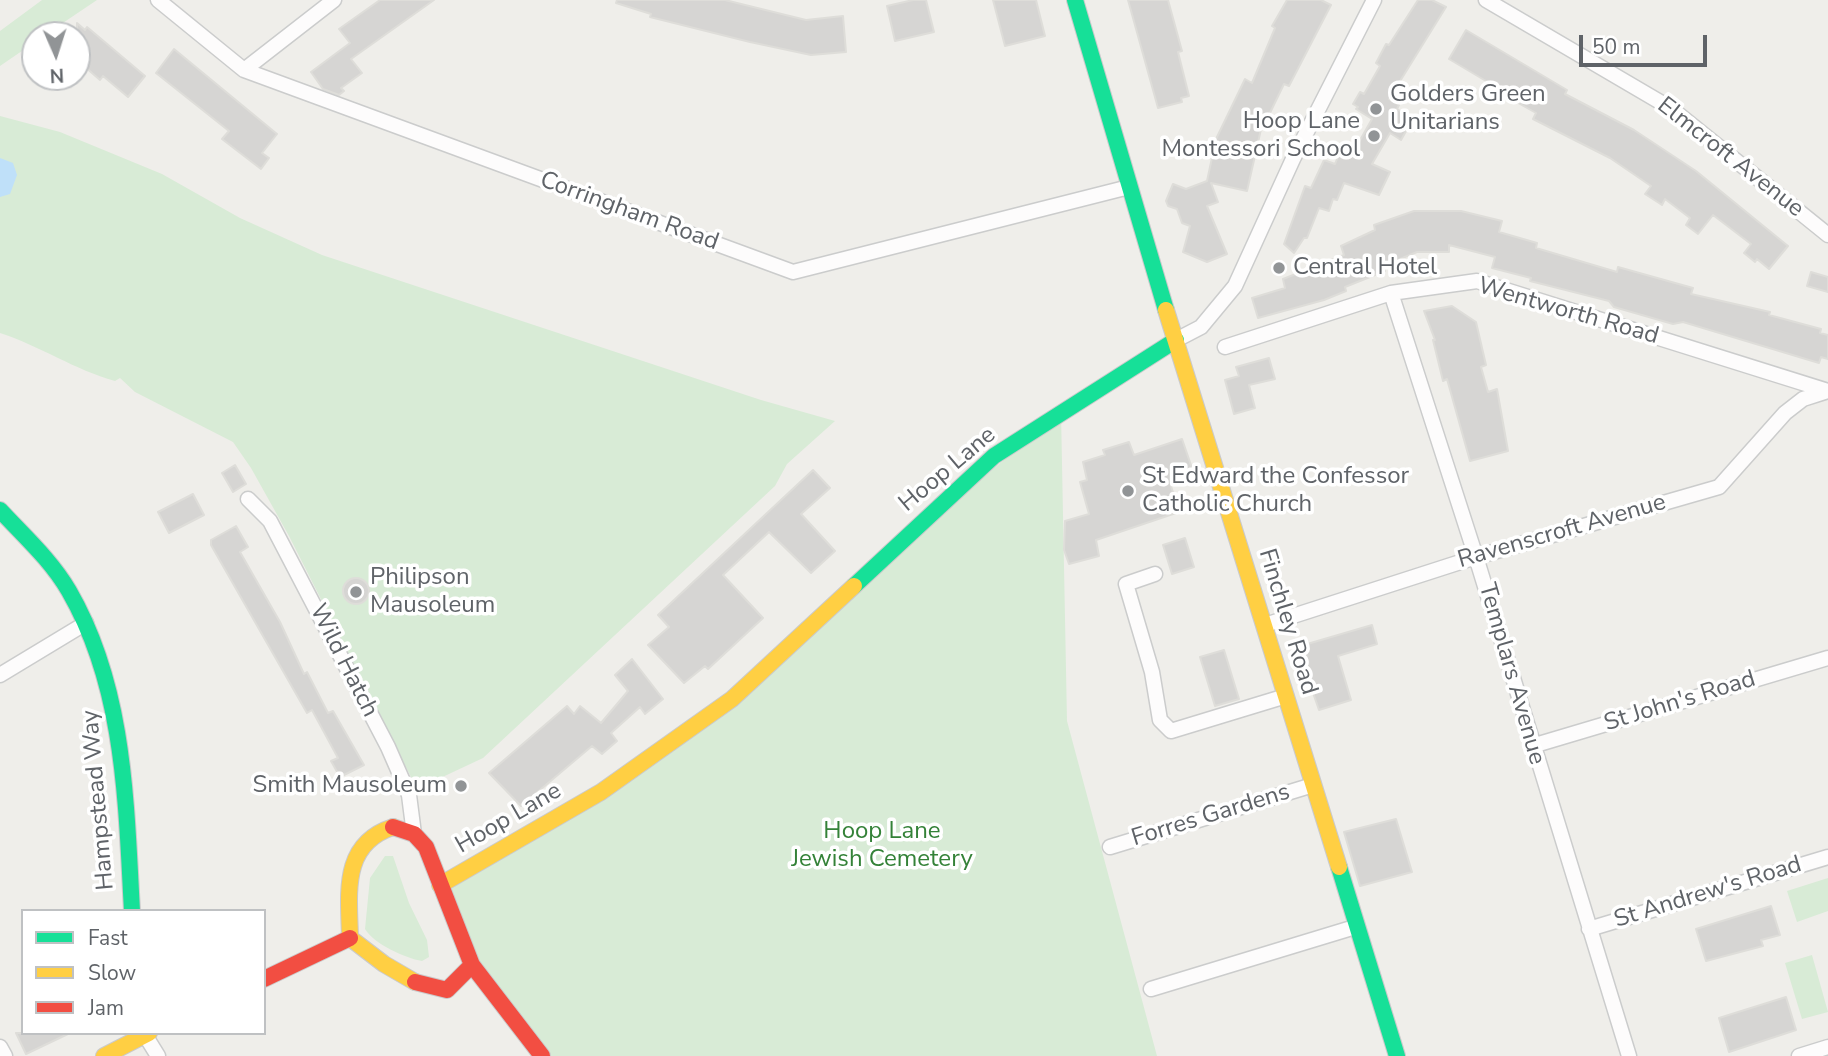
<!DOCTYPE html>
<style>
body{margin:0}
#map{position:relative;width:1828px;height:1056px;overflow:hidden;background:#efeeea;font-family:"Nunito Sans",sans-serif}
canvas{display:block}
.legend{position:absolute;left:21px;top:909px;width:245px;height:126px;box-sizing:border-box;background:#fff;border:2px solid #bfc1c3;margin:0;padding:9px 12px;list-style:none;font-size:21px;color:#5f6368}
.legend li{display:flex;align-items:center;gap:14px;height:35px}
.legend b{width:35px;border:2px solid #bfc1c3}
.north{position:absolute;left:21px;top:21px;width:70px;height:70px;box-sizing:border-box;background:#fff;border:2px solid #bfc1c3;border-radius:50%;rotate:177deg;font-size:19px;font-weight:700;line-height:28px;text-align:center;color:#5f6368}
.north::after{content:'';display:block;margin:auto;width:24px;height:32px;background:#919496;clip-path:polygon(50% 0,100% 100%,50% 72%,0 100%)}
.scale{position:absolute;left:1579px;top:35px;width:128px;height:32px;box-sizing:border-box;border:4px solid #5f6368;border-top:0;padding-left:9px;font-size:21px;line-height:24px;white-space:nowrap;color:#5f6368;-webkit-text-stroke:5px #fff;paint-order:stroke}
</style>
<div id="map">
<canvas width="1828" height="1056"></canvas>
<ul class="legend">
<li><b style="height:9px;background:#16e098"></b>Fast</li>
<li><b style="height:9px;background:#ffcf43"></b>Slow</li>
<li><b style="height:9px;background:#f24e42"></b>Jam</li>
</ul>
<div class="north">N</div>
<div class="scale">50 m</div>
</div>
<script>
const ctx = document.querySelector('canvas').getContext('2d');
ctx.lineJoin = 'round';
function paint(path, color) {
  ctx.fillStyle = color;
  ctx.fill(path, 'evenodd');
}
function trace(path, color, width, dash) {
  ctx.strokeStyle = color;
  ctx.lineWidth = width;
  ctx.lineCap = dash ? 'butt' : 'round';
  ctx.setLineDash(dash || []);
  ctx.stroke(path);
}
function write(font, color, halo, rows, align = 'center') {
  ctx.font = font + ' "Nunito Sans",sans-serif';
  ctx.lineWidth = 7;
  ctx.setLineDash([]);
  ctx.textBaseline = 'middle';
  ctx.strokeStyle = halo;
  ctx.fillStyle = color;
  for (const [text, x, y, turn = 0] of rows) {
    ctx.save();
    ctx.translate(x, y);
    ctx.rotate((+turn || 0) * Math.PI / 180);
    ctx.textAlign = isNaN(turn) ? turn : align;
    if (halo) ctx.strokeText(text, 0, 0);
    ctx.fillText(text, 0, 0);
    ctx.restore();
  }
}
const green = new Path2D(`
 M 42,0 L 97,0 L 45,35 L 35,35 L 35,42 L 0,66 L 0,31 Z
 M 0,116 L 60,132 L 162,174 L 240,218 L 322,255 L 761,400 L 835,421 L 787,464 L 775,486 L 483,758 L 417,789 L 289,536 L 251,468 L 233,442 L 135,392 L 120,378 L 115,381 C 75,370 40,346 0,333 Z
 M 1061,412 L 1067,721 L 1157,1056 L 546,1056 L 472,965 L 440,885 L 732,699 L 835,602 Z
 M 385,856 L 393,856 L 409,903 L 427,940 L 429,957 L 422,961 C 405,958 374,944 365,929 L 370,878 Z
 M 1828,878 L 1828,911 L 1797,922 L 1787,891 Z
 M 1812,955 L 1828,1012 L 1802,1019 L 1785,963 Z`);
const water = new Path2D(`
 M 0,158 L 13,163 L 17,175 L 10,194 L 0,197 Z`);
const building = new Path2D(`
 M 380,0 L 434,0 L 351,59 L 362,73 L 341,88 L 344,91 L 339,95 L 323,89 L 311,72 L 350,43 L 339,29 Z
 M 617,0 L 725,0 L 806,20 L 843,16 L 846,52 L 811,55 L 750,42 L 650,17 L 651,14 L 616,3 Z
 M 913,0 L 926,0 L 934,32 L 895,41 L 887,6 Z
 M 993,0 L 1036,0 L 1045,36 L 1005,46 Z
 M 1128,0 L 1168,0 L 1182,51 L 1178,52 L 1189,96 L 1181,98 L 1182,102 L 1158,108 Z
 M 1287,0 L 1321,0 L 1331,5 L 1289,86 L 1284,84 L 1268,117 L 1264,116 L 1247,191 L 1211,183 L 1218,202 L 1207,206 L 1227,254 L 1207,262 L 1183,252 L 1190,226 L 1182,223 L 1177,209 L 1168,206 L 1166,201 L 1173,184 L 1186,189 L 1207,181 L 1216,139 L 1245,79 L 1252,83 L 1275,28 L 1272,26 Z
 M 1418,0 L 1432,0 L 1446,7 L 1389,99 L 1399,105 L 1397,109 L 1413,119 L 1401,140 L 1390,133 L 1372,164 L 1390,172 L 1379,195 L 1344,183 L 1337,200 L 1333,199 L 1329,211 L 1319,208 L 1307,238 L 1304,238 L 1294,253 L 1284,244 L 1305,186 L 1311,188 L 1324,160 L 1335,164 L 1339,154 L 1350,158 L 1372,119 L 1356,109 L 1358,107 L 1353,104 L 1360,92 L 1364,94 L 1380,66 L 1376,63 L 1386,44 L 1389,45 Z
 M 77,23 L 85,30 L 87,27 L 145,76 L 128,97 L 103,76 L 100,80 L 77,60 Z
 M 1466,30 L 1567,90 L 1565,94 L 1634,130 L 1696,171 L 1788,246 L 1769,269 L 1757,259 L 1755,262 L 1744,253 L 1751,244 L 1713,215 L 1698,234 L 1686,225 L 1690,218 L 1665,199 L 1662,205 L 1645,194 L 1651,186 L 1610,158 L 1533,119 L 1536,113 L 1504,95 L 1499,103 L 1485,95 L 1491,84 L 1449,59 Z
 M 174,49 L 277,134 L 262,153 L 269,158 L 261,169 L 222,139 L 229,131 L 156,73 Z
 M 1414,211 L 1461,211 L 1502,221 L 1499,232 L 1537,243 L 1536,248 L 1617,272 L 1618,267 L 1693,288 L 1691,294 L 1770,312 L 1769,315 L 1821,329 L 1820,333 L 1828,335 L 1828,359 L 1821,357 L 1819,363 L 1683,322 L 1673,324 L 1614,307 L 1609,301 L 1530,281 L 1531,278 L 1492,268 L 1495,257 L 1449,245 L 1449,252 L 1417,252 L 1383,266 L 1385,271 L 1345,287 L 1346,291 L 1324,300 L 1258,318 L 1252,298 L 1285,288 L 1283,279 L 1344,255 L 1341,246 L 1375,230 L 1374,225 Z
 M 1811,272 L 1828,277 L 1828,292 L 1807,286 Z
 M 1452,306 L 1476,322 L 1486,365 L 1481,367 L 1488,392 L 1497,389 L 1508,451 L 1470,461 L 1447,379 L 1443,381 L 1433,340 L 1435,340 L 1424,311 Z
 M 1269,358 L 1275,379 L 1249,385 L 1255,408 L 1234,414 L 1225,380 L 1239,376 L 1236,367 Z
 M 1182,439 L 1192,468 L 1186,470 L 1189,479 L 1171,486 L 1179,512 L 1096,540 L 1099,556 L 1069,564 L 1064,550 L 1065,521 L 1089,514 L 1080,482 L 1087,480 L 1083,462 L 1105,455 L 1103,450 L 1129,442 L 1134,455 Z
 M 235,465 L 246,484 L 233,492 L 222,473 Z
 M 813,470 L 830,488 L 801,514 L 835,551 L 811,573 L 769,532 L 723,575 L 763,618 L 708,669 L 705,666 L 684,683 L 648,645 L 669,627 L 658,615 Z
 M 193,494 L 204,515 L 169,533 L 158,512 Z
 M 236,526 L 248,547 L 240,552 L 280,622 L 304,674 L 307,672 L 328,713 L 333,711 L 364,765 L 340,777 L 331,761 L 338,758 L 312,710 L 307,713 L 211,545 L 211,540 Z
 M 1185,538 L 1194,567 L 1172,574 L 1163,545 Z
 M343 591a13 13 0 1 1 26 0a13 13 0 1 1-26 0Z
 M 1372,625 L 1377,644 L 1338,656 L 1351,700 L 1319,710 L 1297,647 Z
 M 1224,650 L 1239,699 L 1215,706 L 1200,657 Z
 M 632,659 L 663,699 L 645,714 L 640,707 L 611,733 L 617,741 L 602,754 L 592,746 L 521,806 L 489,773 L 567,706 L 574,714 L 580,706 L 601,723 L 628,691 L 615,675 Z
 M 1396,819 L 1412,872 L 1360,886 L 1344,832 Z
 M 1771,906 L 1780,935 L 1761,940 L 1763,946 L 1706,961 L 1696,929 Z
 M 1786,997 L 1796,1030 L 1729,1052 L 1719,1018 Z
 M 16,1033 L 70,1033 L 26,1054 Z`);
const street = new Path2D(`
 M 158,0 L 244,70 L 793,272 L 1129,187
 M 1486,0 L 1672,109 L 1828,235
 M 244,70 L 334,0
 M 1391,293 L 1476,557 L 1629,1056
 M 1176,340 L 1201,327 L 1235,286 L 1293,159 L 1374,0
 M 1225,347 L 1391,293 L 1477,281 L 1828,391
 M 248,499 L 270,521 L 388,747 L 409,795 L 414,834
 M 1155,574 L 1126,584 L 1152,672 L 1160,720 L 1171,731 L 1286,696
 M 1265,625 L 1476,557 L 1719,487 L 1785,413 L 1803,399 L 1828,391
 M 0,675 L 86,623
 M 1532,746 L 1828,658
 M 1110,847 L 1313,785
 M 1589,929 L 1828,857
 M 1151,989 L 1355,927
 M 145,1035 L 158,1056
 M 0,1047 L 5,1056
 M 1799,1056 L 1828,1047`);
const fast = new Path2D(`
 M 1075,0 L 1166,310
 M 0,510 C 24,536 51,560 69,591 C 125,688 126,802 132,911
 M 854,586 L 994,456 L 1176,340
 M 1339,867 L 1397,1056`);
const slow = new Path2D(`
 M 1166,310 L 1339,867
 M 393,827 C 341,844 349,893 350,938 L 384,964 L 415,982
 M 440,885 L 601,792 L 732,699 L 854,586
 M 104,1056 L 149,1033`);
const jam = new Path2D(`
 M 393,827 L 414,834 L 426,847 L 472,965 L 447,990 L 415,982
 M 472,965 L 542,1056
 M 264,979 L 350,938`);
const markers = [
 [1376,109,7,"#919496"],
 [1374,136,7,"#919496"],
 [1279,268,7,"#919496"],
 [1128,491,7,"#919496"],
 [356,592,7,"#919496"],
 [461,786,7,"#919496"]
];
const poiNames = [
 ["Golders Green",1390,95],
 ["Unitarians",1390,123],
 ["Hoop Lane",1360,122,"right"],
 ["Montessori School",1360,150,"right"],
 ["Central Hotel",1293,268],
 ["St Edward the Confessor",1142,477],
 ["Catholic Church",1142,505],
 ["Philipson",370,578],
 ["Mausoleum",370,606],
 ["Smith Mausoleum",447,786,"right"]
];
const streetNames = [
 ["Elmcroft Avenue",1730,158,38],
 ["Corringham Road",629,212,20],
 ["Wentworth Road",1568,312,16],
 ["Hoop Lane",948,470,-40],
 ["Ravenscroft Avenue",1562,532,-16],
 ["Finchley Road",1287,622,73],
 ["Wild Hatch",343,661,63],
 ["Templars Avenue",1511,674,74],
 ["St John's Road",1680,702,-17],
 ["Hampstead Way",99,800,-95],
 ["Forres Gardens",1211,816,-17],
 ["Hoop Lane",509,819,-30],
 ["St Andrew's Road",1708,893,-17]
];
const parkNames = [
 ["Hoop Lane",882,832],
 ["Jewish Cemetery",882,860]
];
paint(green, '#d8ebd6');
paint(water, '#bfe0f9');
paint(building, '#d6d5d3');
trace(building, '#deddd9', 2);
trace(street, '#cbcccc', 17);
trace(fast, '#cacacb', 18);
trace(slow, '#cacacb', 18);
trace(jam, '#cacacb', 18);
trace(street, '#fdfcfc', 14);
trace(fast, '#16e098', 16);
trace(slow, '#ffcf43', 16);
trace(jam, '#f24e42', 16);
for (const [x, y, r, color] of markers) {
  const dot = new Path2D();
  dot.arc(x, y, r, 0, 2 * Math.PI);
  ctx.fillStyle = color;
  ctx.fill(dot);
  trace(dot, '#fff', 2.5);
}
write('24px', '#5f6368', '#fff', poiNames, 'left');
write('24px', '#5f6368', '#fff', streetNames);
write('24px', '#348238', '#fff', parkNames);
</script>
